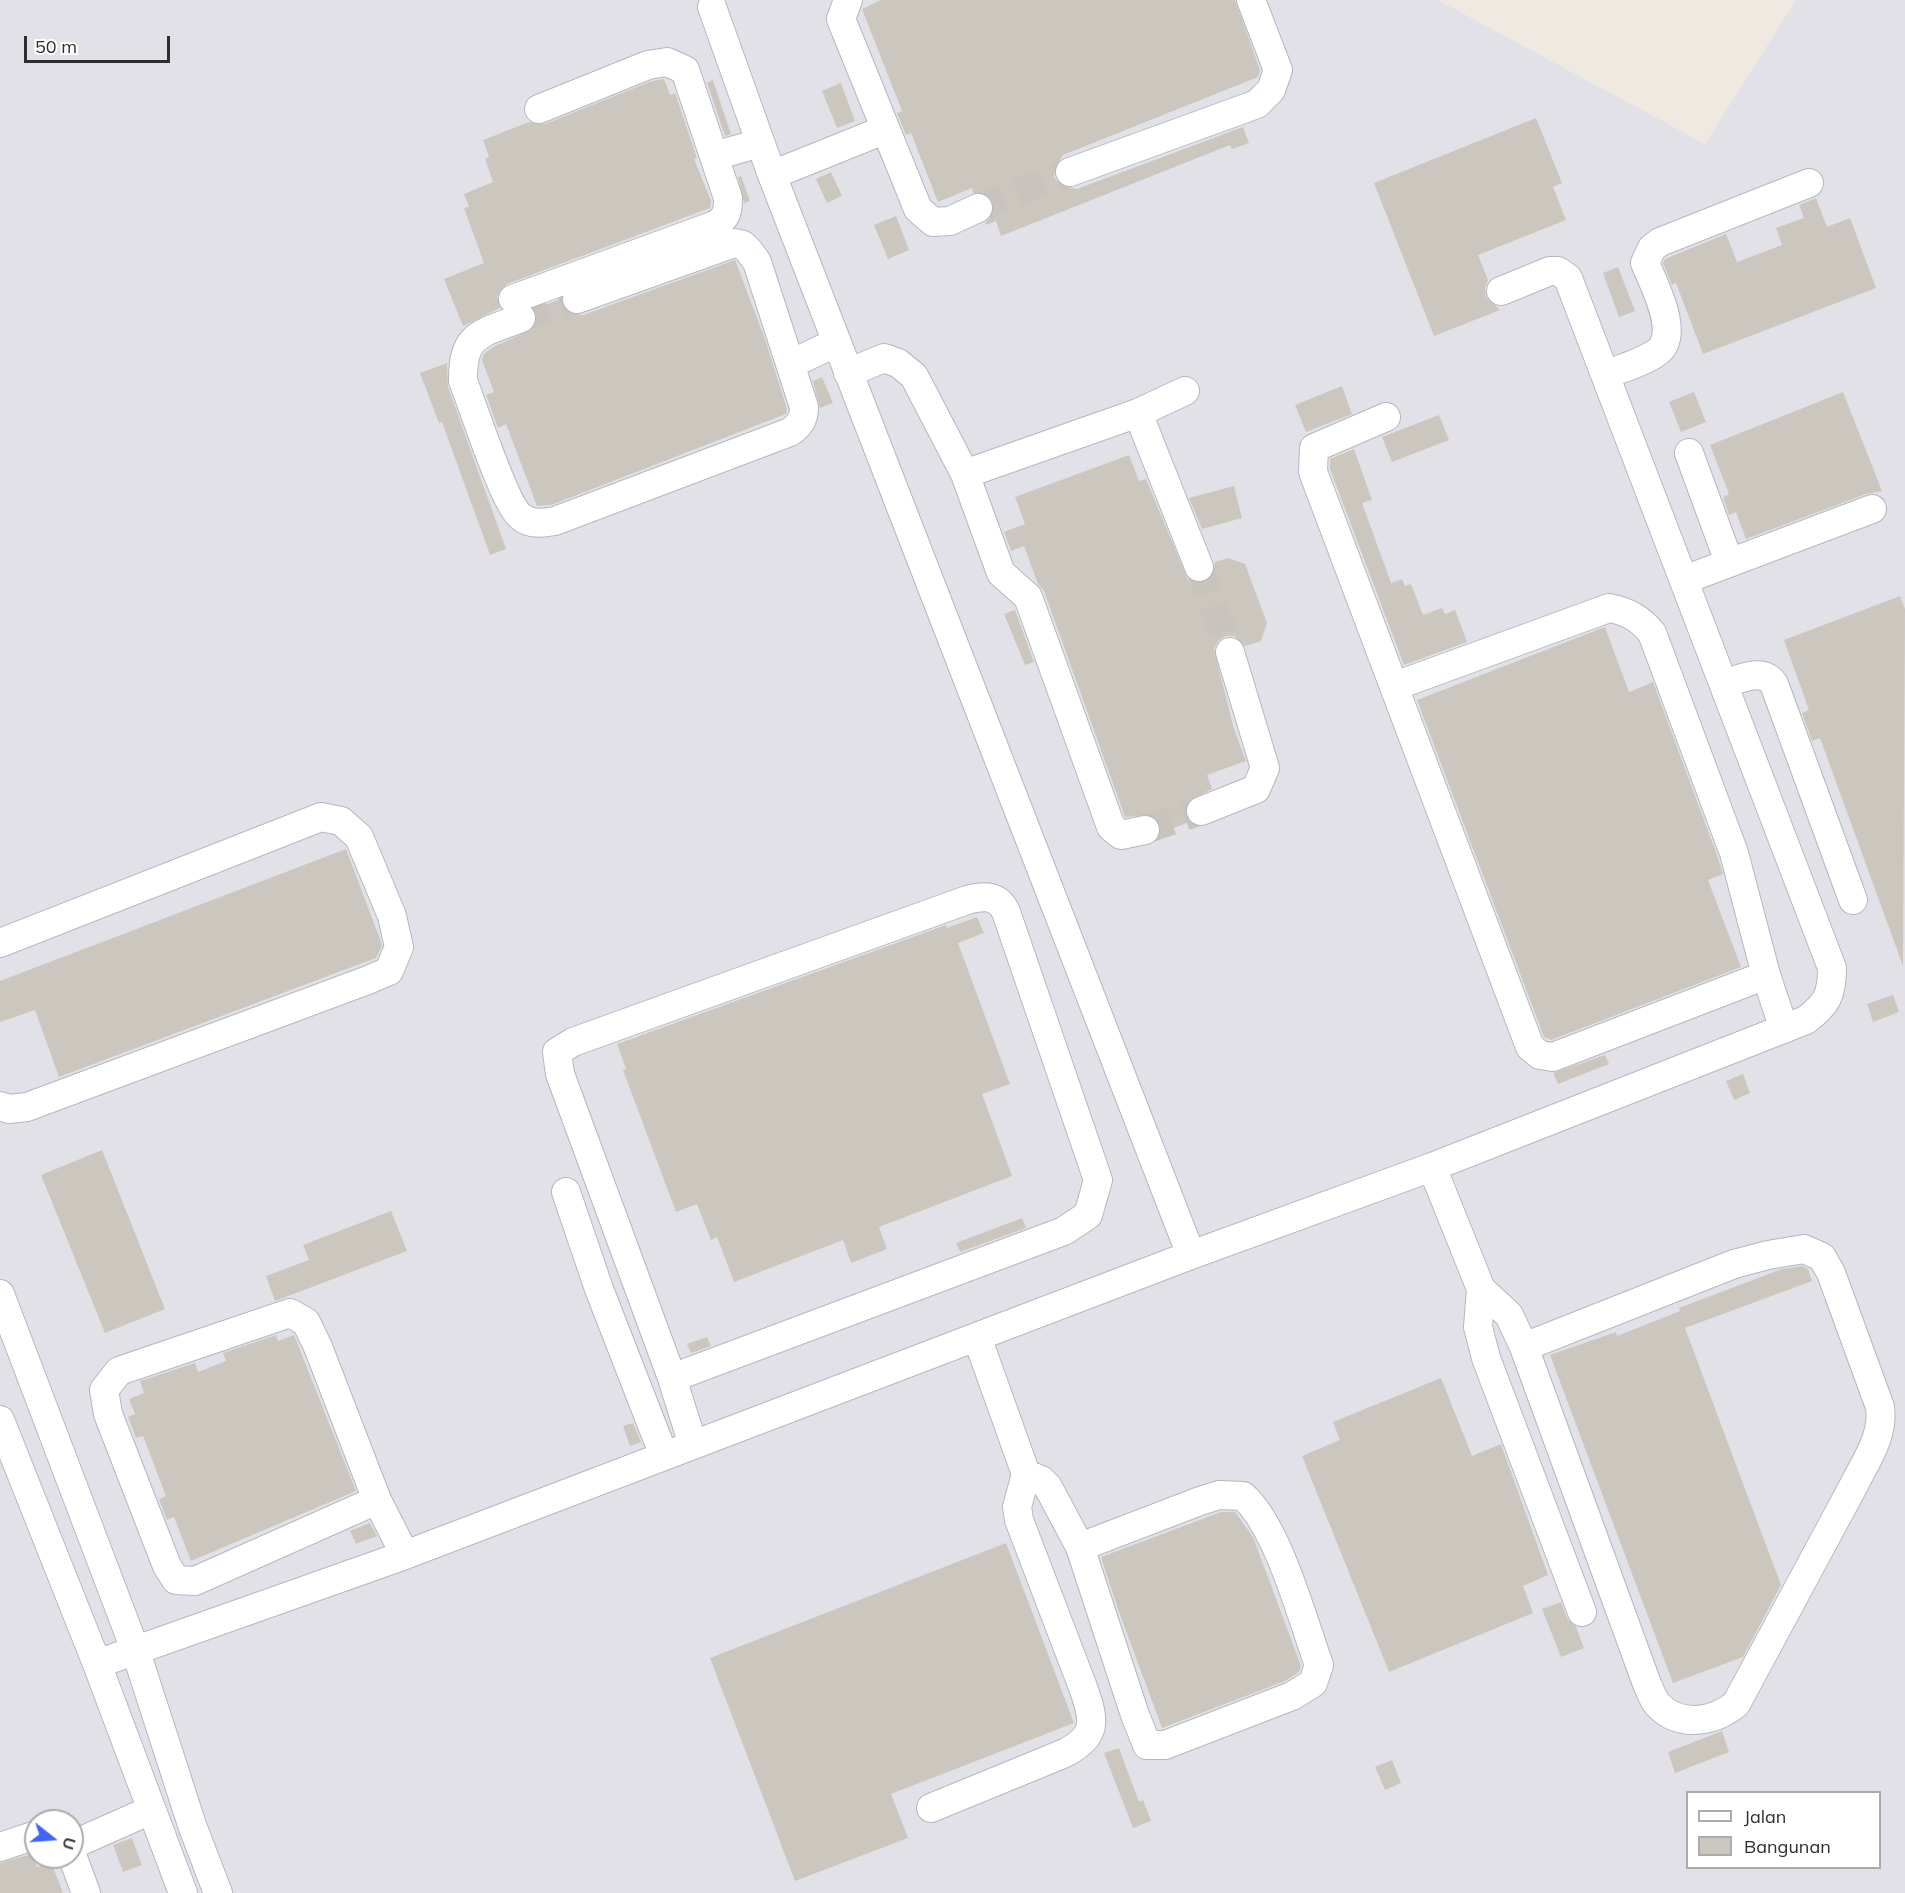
<!DOCTYPE html>
<style>
body{margin:0}
#map{position:relative;width:1905px;height:1893px;overflow:hidden;background:#efe9e1;font-family:Mulish,sans-serif}
canvas{display:block}
.legend{position:absolute;left:1686px;top:1791px;width:195px;height:78px;box-sizing:border-box;background:#fff;border:2px solid #ababab;margin:0;padding:8px 10px;list-style:none;font-size:18px;color:#2e2e2e}
.legend li{display:flex;align-items:center;gap:12px;height:30px}
.legend b{width:30px;border:2px solid #ababab}
.north{position:absolute;left:24px;top:1809px;width:60px;height:60px;box-sizing:border-box;background:#fff;border:2px solid #ababab;border-radius:50%;rotate:107deg;font-size:16px;font-weight:700;line-height:24px;text-align:center;color:#2e2e2e}
.north::after{content:'';display:block;margin:auto;width:21px;height:27px;background:#4264fb;clip-path:polygon(50% 0,100% 100%,50% 72%,0 100%)}
.scale{position:absolute;left:24px;top:36px;width:146px;height:27px;box-sizing:border-box;border:3px solid #2e2e2e;border-top:0;padding-left:8px;font-size:18px;line-height:21px;white-space:nowrap;color:#2e2e2e;-webkit-text-stroke:4px #fff;paint-order:stroke}
</style>
<div id="map">
<canvas width="1905" height="1893"></canvas>
<ul class="legend">
<li><b style="height:8px;background:#fff"></b>Jalan</li>
<li><b style="height:16px;background:#cbc7bf"></b>Bangunan</li>
</ul>
<div class="north">U</div>
<div class="scale">50 m</div>
</div>
<script>
const ctx = document.querySelector('canvas').getContext('2d');
ctx.lineJoin = 'round';
function paint(path, color) {
  ctx.fillStyle = color;
  ctx.fill(path, 'evenodd');
}
function trace(path, color, width, dash) {
  ctx.strokeStyle = color;
  ctx.lineWidth = width;
  ctx.lineCap = dash ? 'butt' : 'round';
  ctx.setLineDash(dash || []);
  ctx.stroke(path);
}
const industrial = new Path2D(`
 M 0,0 L 1438,0 L 1705,144 L 1796,0 L 1905,0 L 1905,1893 L 0,1893 ZM 1688,1792 L 1880,1792 L 1880,1868 L 1688,1868 ZM 36,1821 L 72,1821 L 72,1857 L 36,1857 Z`);
const building = new Path2D(`
 M 881,0 L 1235,0 L 1260,70 L 1258,77 L 1063,155 L 1054,169 L 1054,177 L 1060,185 L 1077,189 L 1243,127 L 1249,143 L 1232,149 L 1230,145 L 1001,236 L 996,221 L 986,225 L 985,223 L 992,217 L 994,209 L 993,201 L 987,194 L 973,193 L 972,188 L 938,202 L 911,133 L 906,135 L 897,113 L 902,111 L 862,9 Z
 M 664,79 L 670,95 L 675,93 L 697,158 L 694,159 L 711,201 L 710,208 L 507,284 L 497,296 L 500,308 L 463,326 L 444,279 L 484,263 L 464,208 L 469,207 L 464,194 L 493,182 L 485,159 L 489,157 L 483,140 L 529,122 L 545,124 L 652,81 Z
 M 713,80 L 731,134 L 725,136 L 707,83 Z
 M 841,83 L 855,121 L 837,128 L 822,91 Z
 M 1536,118 L 1562,183 L 1553,187 L 1566,220 L 1478,255 L 1488,280 L 1485,288 L 1486,297 L 1500,310 L 1434,336 L 1374,183 Z
 M 831,172 L 842,196 L 827,203 L 816,179 Z
 M 741,176 L 750,201 L 744,203 L 738,177 Z
 M 1816,198 L 1827,227 L 1850,218 L 1876,288 L 1703,354 L 1676,283 L 1672,285 L 1663,263 L 1665,259 L 1726,234 L 1737,262 L 1782,245 L 1776,228 L 1804,218 L 1799,205 Z
 M 896,216 L 909,250 L 888,259 L 874,225 Z
 M 735,260 L 765,339 L 787,409 L 786,414 L 551,505 L 537,506 L 506,424 L 498,428 L 486,395 L 494,392 L 482,360 L 484,354 L 493,347 L 533,329 L 537,320 L 534,309 L 561,299 L 567,312 L 583,315 Z
 M 1618,267 L 1635,311 L 1619,317 L 1603,273 Z
 M 447,363 L 448,387 L 506,549 L 490,555 L 442,422 L 439,423 L 420,373 Z
 M 822,377 L 833,403 L 820,408 L 813,381 Z
 M 1342,386 L 1352,414 L 1306,432 L 1295,405 Z
 M 1694,392 L 1706,422 L 1681,432 L 1669,402 Z
 M 1843,392 L 1882,491 L 1866,494 L 1746,539 L 1736,512 L 1729,515 L 1723,497 L 1729,494 L 1710,445 Z
 M 1439,415 L 1449,440 L 1392,462 L 1382,437 Z
 M 1354,449 L 1372,500 L 1362,503 L 1391,583 L 1402,579 L 1405,586 L 1411,584 L 1423,615 L 1442,608 L 1445,614 L 1455,610 L 1467,642 L 1404,665 L 1330,469 L 1330,459 Z
 M 1129,455 L 1139,481 L 1146,479 L 1188,580 L 1196,583 L 1206,582 L 1212,577 L 1215,562 L 1228,558 L 1245,564 L 1267,623 L 1261,641 L 1245,646 L 1234,636 L 1226,636 L 1218,641 L 1214,649 L 1234,729 L 1246,761 L 1207,775 L 1212,789 L 1188,801 L 1185,809 L 1189,822 L 1161,833 L 1158,819 L 1151,815 L 1125,817 L 1044,591 L 1038,584 L 1024,546 L 1011,551 L 1004,532 L 1025,524 L 1015,497 Z
 M 1234,486 L 1242,518 L 1202,529 L 1189,498 Z
 M 1900,596 L 1905,609 L 1903,966 L 1820,738 L 1812,741 L 1802,713 L 1809,710 L 1784,640 Z
 M 1015,610 L 1034,662 L 1025,665 L 1004,614 Z
 M 1605,627 L 1629,692 L 1653,682 L 1718,858 L 1723,874 L 1708,880 L 1741,967 L 1551,1040 L 1544,1037 L 1417,700 Z
 M 346,849 L 380,939 L 382,946 L 376,958 L 59,1077 L 35,1010 L 0,1022 L 0,981 Z
 M 977,917 L 984,933 L 958,943 L 1010,1084 L 982,1094 L 1012,1176 L 879,1227 L 887,1249 L 851,1263 L 843,1240 L 734,1282 L 717,1237 L 711,1240 L 697,1204 L 676,1212 L 623,1070 L 626,1069 L 617,1044 L 946,925 L 947,928 Z
 M 1893,995 L 1899,1012 L 1873,1022 L 1867,1004 Z
 M 1605,1055 L 1609,1064 L 1558,1084 L 1553,1073 Z
 M 1743,1074 L 1750,1093 L 1734,1100 L 1726,1081 Z
 M 102,1150 L 165,1309 L 105,1333 L 41,1175 Z
 M 391,1211 L 407,1251 L 275,1301 L 266,1276 L 309,1260 L 303,1245 Z
 M 1022,1218 L 1026,1228 L 960,1252 L 956,1243 Z
 M 1802,1266 L 1808,1269 L 1812,1281 L 1685,1328 L 1781,1585 L 1743,1657 L 1673,1683 L 1550,1355 L 1616,1332 L 1617,1336 L 1680,1311 L 1679,1308 L 1782,1269 Z
 M 276,1335 L 278,1341 L 294,1335 L 356,1491 L 191,1561 L 174,1517 L 167,1520 L 159,1499 L 166,1496 L 143,1436 L 136,1438 L 128,1417 L 135,1414 L 129,1399 L 144,1393 L 140,1381 L 195,1363 L 198,1372 L 226,1361 L 223,1353 Z
 M 707,1337 L 711,1346 L 691,1353 L 687,1344 Z
 M 1441,1378 L 1472,1456 L 1501,1444 L 1548,1575 L 1523,1586 L 1533,1613 L 1389,1672 L 1302,1456 L 1340,1440 L 1333,1422 Z
 M 633,1423 L 641,1442 L 630,1446 L 623,1426 Z
 M 1221,1512 L 1235,1512 L 1253,1537 L 1301,1666 L 1299,1672 L 1285,1681 L 1162,1728 L 1118,1609 L 1101,1557 Z
 M 370,1523 L 377,1536 L 356,1544 L 350,1531 Z
 M 1006,1543 L 1074,1723 L 891,1794 L 908,1838 L 795,1881 L 710,1658 Z
 M 1561,1602 L 1567,1618 L 1576,1627 L 1584,1648 L 1561,1657 L 1542,1609 Z
 M 1722,1731 L 1729,1752 L 1675,1773 L 1668,1752 Z
 M 1119,1748 L 1139,1802 L 1143,1800 L 1151,1821 L 1133,1828 L 1104,1753 Z
 M 1392,1760 L 1401,1783 L 1385,1790 L 1375,1767 Z
 M 132,1838 L 142,1865 L 123,1872 L 113,1845 Z
 M 32,1854 L 37,1867 L 51,1862 L 63,1893 L 0,1893 L 0,1863 Z`);
const minorTunnel = new Path2D(`
 M 978,208 L 1070,172
 M 521,318 L 577,299
 M 1199,567 L 1230,652
 M 1145,830 L 1201,811`);
const minor = new Path2D(`
 M 848,0 L 841,19 L 918,209 L 933,222 L 950,221 L 978,208
 M 712,7 L 772,175 L 1191,1255
 M 714,156 L 760,143
 M 1070,172 L 1257,104 L 1271,90 L 1278,70 L 1251,0
 M 772,175 L 884,130
 M 513,299 L 715,225 C 727,218 728,211 728,198 L 685,70 L 667,62 L 648,65 L 539,109
 M 521,318 C 481,334 462,333 463,381 C 473,406 504,503 520,516 C 530,525 543,523 555,521 L 790,432 C 800,425 804,419 804,407 L 757,262 L 749,251 L 743,245 L 734,243 L 577,299
 M 791,364 L 837,342
 M 848,373 L 884,358 L 898,363 L 914,376 L 965,474 L 1001,573 L 1028,597 L 1111,827 L 1121,835 L 1145,830
 M 1605,375 C 1622,368 1642,363 1656,353 C 1682,336 1654,285 1645,263 L 1652,248 L 1660,242 L 1809,183
 M 1138,413 L 1199,567
 M 1386,417 L 1314,448 L 1313,472 L 1530,1047 L 1540,1055 L 1553,1057 L 1766,975
 M 1689,453 L 1729,562
 M 965,474 L 1138,413 L 1185,391
 M 1684,580 L 1872,509
 M 1724,684 C 1740,679 1763,667 1774,684 L 1853,900
 M 1395,686 L 1609,608 C 1627,611 1640,618 1652,633 L 1734,853 L 1766,975 L 1784,1029
 M 1201,811 L 1256,789 L 1265,768 L 1230,652
 M 0,943 L 321,817 L 341,821 L 359,837 L 392,916 L 399,947 L 389,971 L 368,980 L 27,1107 L 9,1109 L 0,1106
 M 1432,1167 L 1481,1289 L 1509,1315 L 1524,1347 L 1647,1684 C 1650,1690 1653,1700 1658,1705 C 1680,1728 1714,1722 1736,1704 L 1855,1483 C 1867,1459 1884,1435 1880,1407 L 1831,1273 L 1822,1257 L 1804,1249 L 1768,1255 L 1734,1264 L 1524,1347
 M 566,1192 L 599,1289 L 664,1456
 M 1481,1289 L 1478,1327 L 1486,1358 L 1582,1612
 M 0,1294 L 136,1652 L 192,1825 L 218,1893
 M 977,1337 L 1026,1474 L 1041,1480 L 1048,1487 L 1080,1547 L 1135,1715 L 1147,1745 L 1165,1745 L 1292,1696 L 1313,1683 L 1319,1665 C 1302,1618 1278,1527 1243,1496 L 1219,1495 L 1200,1501 L 1080,1547
 M 672,1378 L 1064,1231 L 1088,1215 L 1098,1180 L 1006,912 C 998,894 983,896 967,900 L 573,1042 L 557,1052 L 560,1074 L 672,1378 L 693,1445
 M 0,1420 L 97,1664 L 183,1893
 M 377,1500 L 195,1581 L 176,1580 L 167,1566 L 108,1414 L 104,1390 L 119,1371 L 290,1313 L 306,1322 L 318,1347 L 377,1500 L 405,1555
 M 97,1664 L 405,1555 L 1191,1255 L 1432,1167 L 1806,1020 C 1827,1004 1832,995 1832,968 L 1568,278 L 1558,271 L 1550,271 L 1501,291
 M 931,1808 L 1065,1753 C 1097,1736 1095,1722 1084,1690 L 1019,1520 L 1017,1507 L 1026,1474
 M 72,1845 L 151,1810
 M 0,1847 L 36,1835
 M 72,1855 L 86,1893`);
paint(industrial, '#e3e1e8');
paint(building, '#cbc7bf');
trace(minorTunnel, '#c8c4bd', 28, [28, 14]);
trace(minor, '#b4b7c1', 30);
trace(minor, '#fff', 28);
</script>
